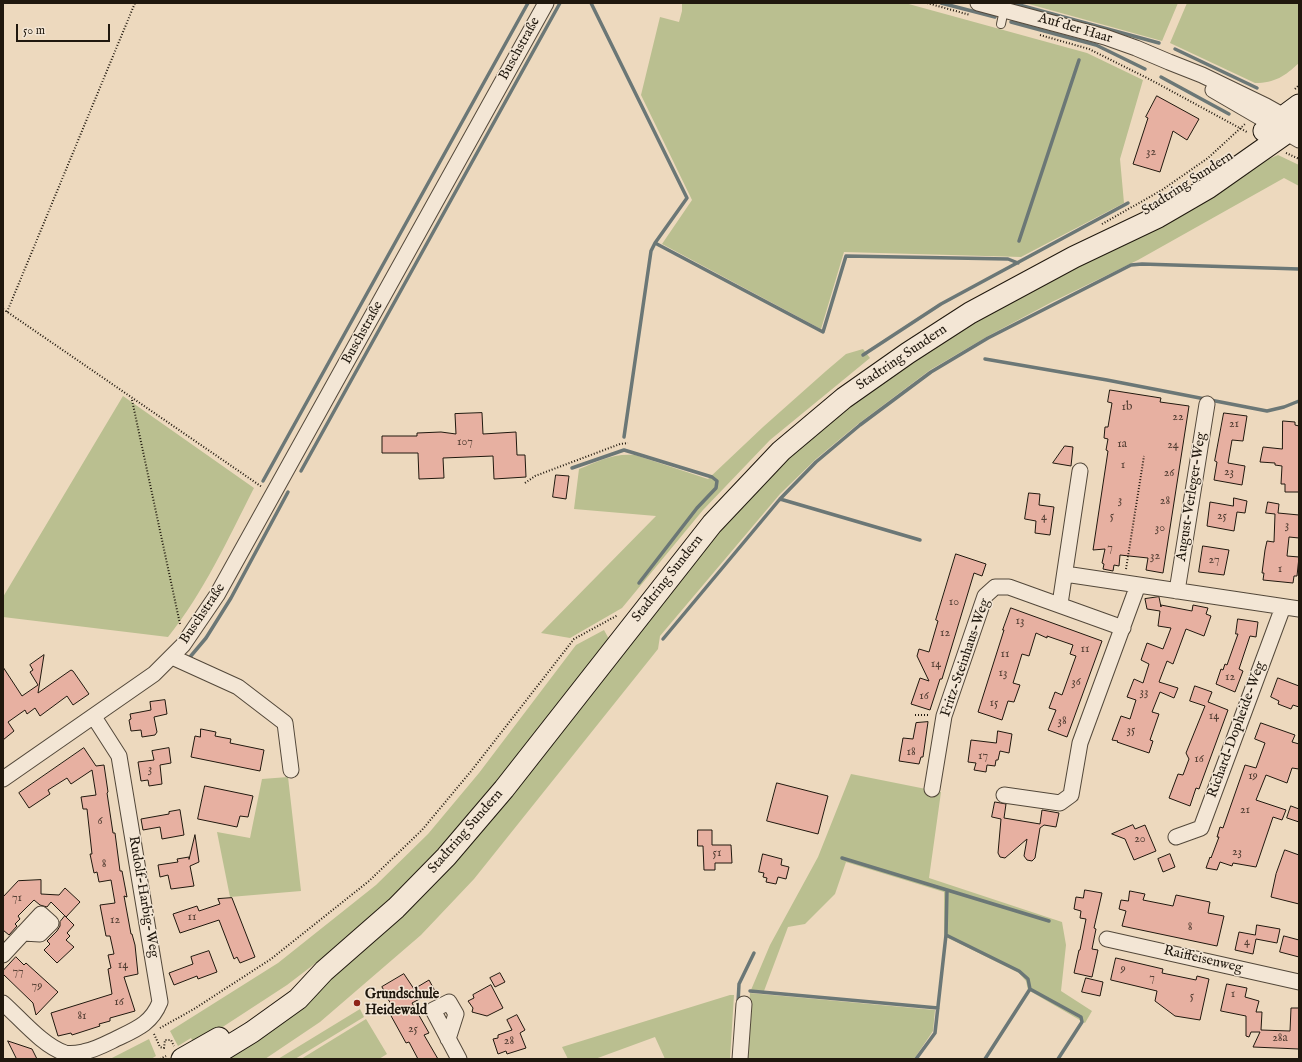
<!DOCTYPE html>
<meta charset="utf-8">
<style>
body{margin:0}
#map{position:relative;width:1302px;height:1062px;overflow:hidden;background:#edd9be;font-family:"IM FELL English",serif}
canvas{display:block}
.frame{position:absolute;inset:0;border:4px solid #20180e;pointer-events:none}
.scale{position:absolute;left:16px;top:24px;width:94px;height:18px;box-sizing:border-box;border:2px solid #20180e;border-top:0;padding-left:5px;font-size:12px;line-height:14px;white-space:nowrap;color:#20180e;-webkit-text-stroke:3px #f3e6d5;paint-order:stroke}
</style>
<div id="map">
<canvas width="1302" height="1062"></canvas>
<div class="frame"></div>
<div class="scale">50 m</div>
</div>
<script>
const ctx = document.querySelector('canvas').getContext('2d');
ctx.lineJoin = 'round';
function paint(path, color) {
  ctx.fillStyle = color;
  ctx.fill(path, 'evenodd');
}
function trace(path, color, width, dash) {
  ctx.strokeStyle = color;
  ctx.lineWidth = width;
  ctx.lineCap = dash ? 'butt' : 'round';
  ctx.setLineDash(dash || []);
  ctx.stroke(path);
}
function write(font, color, halo, rows, align = 'center') {
  ctx.font = font + ' "IM FELL English",serif';
  ctx.lineWidth = 3;
  ctx.setLineDash([]);
  ctx.textBaseline = 'middle';
  ctx.strokeStyle = halo;
  ctx.fillStyle = color;
  for (const [text, x, y, turn = 0] of rows) {
    ctx.save();
    ctx.translate(x, y);
    ctx.rotate((+turn || 0) * Math.PI / 180);
    ctx.textAlign = isNaN(turn) ? turn : align;
    if (halo) ctx.strokeText(text, 0, 0);
    ctx.fillText(text, 0, 0);
    ctx.restore();
  }
}
const green = new Path2D(`
 M 682,3 L 905,3 L 1087,53 L 1143,80 L 1120,159 L 1124,203 L 1021,257 L 844,252 L 821,329 L 662,244 L 692,200 L 641,95 L 660,17 L 679,22 L 682,11 Z
 M 1025,3 L 1178,3 L 1162,41 Z
 M 1187,3 L 1299,3 L 1299,63 C 1285,76 1275,83 1255,83 L 1170,43 Z
 M 1278,155 L 1299,165 L 1299,186 L 1284,178 L 1138,260 L 1052,302 L 988,336 L 930,370 L 858,424 L 816,459 L 780,494 L 660,636 L 658,649 L 474,879 L 421,935 L 320,1022 L 265,1059 L 223,1059 L 402,914 L 712,537 L 782,460 L 848,404 L 973,320 L 1253,166 Z
 M 863,349 L 870,358 L 770,440 L 703,510 L 622,608 L 570,638 L 541,633 L 656,516 L 574,509 L 579,469 C 599,461 613,453 635,455 L 708,479 L 763,427 L 826,371 L 846,354 Z
 M 123,396 L 254,488 C 228,539 204,592 168,637 L 3,617 L 3,597 Z
 M 604,630 L 610,641 L 443,850 L 389,902 L 338,946 L 287,985 L 195,1045 L 191,1038 L 178,1046 L 170,1031 L 278,963 L 376,885 L 428,834 L 479,773 L 576,645 Z
 M 851,774 L 941,792 L 929,878 L 1062,922 L 1066,945 L 1061,991 L 1092,1011 L 1085,1023 L 1028,990 L 1026,981 L 1019,973 L 944,936 L 944,892 L 846,862 L 835,894 L 805,924 L 788,927 L 764,991 L 751,990 L 770,945 L 818,857 Z
 M 288,777 L 301,891 L 230,897 L 217,832 L 250,838 L 262,779 Z
 M 750,993 L 935,1010 L 933,1031 L 914,1059 L 745,1059 Z
 M 730,995 L 734,995 L 730,1059 L 665,1059 L 655,1037 L 595,1059 L 568,1059 L 562,1047 Z
 M 360,1009 L 364,1017 L 295,1059 L 278,1059 Z
 M 366,1019 L 387,1054 L 379,1059 L 301,1059 Z
 M 149,1039 L 156,1056 L 151,1059 L 110,1059 Z`);
const stream = new Path2D(`
 M 591,3 L 687,198 L 655,243 L 651,251 L 624,437
 M 941,3 L 995,17
 M 1012,3 L 1159,43
 M 1011,22 L 1096,45 L 1145,69
 M 1175,49 L 1257,88
 M 1161,77 L 1229,114
 M 1019,241 L 1079,60
 M 655,243 L 823,332 L 846,256 L 1008,259 L 1018,263
 M 863,355 L 941,304 L 1128,203
 M 985,359 L 1107,380 L 1267,411 L 1284,407 L 1299,401
 M 572,468 L 624,450 L 634,453 L 712,477 L 717,481 L 716,488 L 697,508 L 639,583
 M 301,471 L 560,3
 M 263,481 L 528,3
 M 780,499 L 920,540
 M 663,639 L 780,499 L 816,462 L 860,425 L 931,372 L 988,338 L 1131,265 L 1142,264 L 1299,269
 M 190,657 L 206,638 L 231,598 L 288,492
 M 842,858 L 1049,921
 M 946,935 L 1019,971 L 1028,979 L 1030,989 L 985,1059
 M 1030,989 L 1081,1017 L 1082,1022 L 1058,1059
 M 750,991 L 938,1008
 M 738,1003 L 739,984 L 754,953
 M 916,1059 L 935,1033 L 946,935 L 947,890`);
const building = new Path2D(`
 M 1157,96 L 1199,119 L 1187,140 L 1173,131 L 1160,172 L 1133,164 L 1148,118 L 1146,117 Z
 M 1110,390 L 1161,398 L 1160,402 L 1189,406 L 1163,573 L 1146,570 L 1148,558 L 1120,555 L 1119,566 L 1114,565 L 1113,571 L 1103,569 L 1104,564 L 1102,563 L 1105,549 L 1093,550 L 1108,451 L 1106,450 L 1108,439 L 1104,438 L 1105,427 L 1108,427 L 1112,403 L 1108,402 Z
 M 482,413 L 483,434 L 516,432 L 517,455 L 525,455 L 526,477 L 494,479 L 493,456 L 443,458 L 444,478 L 419,479 L 418,453 L 382,453 L 382,436 L 417,436 L 417,433 L 441,432 L 456,434 L 455,414 Z
 M 1224,413 L 1247,416 L 1243,441 L 1232,440 L 1228,463 L 1245,466 L 1242,485 L 1214,480 L 1217,462 L 1215,461 Z
 M 1283,421 L 1295,422 L 1295,425 L 1299,426 L 1299,492 L 1285,492 L 1285,484 L 1281,484 L 1282,466 L 1275,465 L 1275,463 L 1260,462 L 1263,447 L 1282,449 Z
 M 1065,446 L 1073,447 L 1071,466 L 1053,463 Z
 M 556,475 L 569,476 L 566,499 L 553,497 Z
 M 1029,493 L 1040,494 L 1039,505 L 1054,507 L 1050,535 L 1035,533 L 1036,521 L 1025,519 Z
 M 1234,498 L 1247,501 L 1245,513 L 1237,512 L 1234,531 L 1207,526 L 1210,502 L 1233,506 Z
 M 1268,502 L 1279,504 L 1278,513 L 1299,515 L 1299,538 L 1289,537 L 1287,556 L 1299,557 L 1297,576 L 1294,576 L 1293,583 L 1263,580 L 1264,573 L 1262,573 L 1265,550 L 1267,541 L 1274,542 L 1275,514 L 1266,513 Z
 M 1203,546 L 1229,550 L 1224,575 L 1199,572 Z
 M 956,554 L 986,564 L 982,576 L 974,573 L 948,659 L 942,679 L 940,679 L 930,710 L 911,704 L 920,678 L 929,681 L 917,656 L 919,649 L 929,652 L 938,621 L 936,620 Z
 M 1159,597 L 1161,607 L 1161,605 L 1192,611 L 1193,605 L 1208,608 L 1206,614 L 1211,616 L 1204,636 L 1186,629 L 1173,664 L 1167,661 L 1159,682 L 1178,688 L 1174,698 L 1160,692 L 1152,712 L 1159,714 L 1150,740 L 1153,741 L 1149,753 L 1117,742 L 1118,741 L 1112,740 L 1121,716 L 1130,719 L 1136,700 L 1127,697 L 1134,679 L 1143,683 L 1149,664 L 1141,660 L 1147,643 L 1163,649 L 1171,628 L 1158,626 L 1160,611 L 1147,609 L 1145,599 Z
 M 1011,608 L 1102,641 L 1067,737 L 1048,730 L 1056,710 L 1049,708 L 1055,692 L 1062,695 L 1076,656 L 1070,654 L 1073,645 L 1047,636 L 1047,638 L 1036,633 L 1029,656 L 1022,654 L 1013,683 L 1020,685 L 1014,702 L 1008,701 L 1002,720 L 978,712 L 1004,630 L 1003,630 Z
 M 1238,619 L 1258,622 L 1256,637 L 1250,636 L 1239,669 L 1243,671 L 1235,692 L 1216,684 L 1221,669 L 1223,670 L 1225,664 L 1227,665 L 1238,634 L 1236,634 Z
 M 44,655 L 38,693 L 71,670 L 73,671 L 89,694 L 73,705 L 67,696 L 40,716 L 35,708 L 27,714 L 25,710 L 8,722 L 14,731 L 3,740 L 3,667 L 22,696 L 38,685 L 30,672 L 33,670 L 30,665 Z
 M 1278,678 L 1299,686 L 1299,707 L 1293,705 L 1291,709 L 1278,704 L 1279,701 L 1271,697 Z
 M 1195,686 L 1212,692 L 1208,702 L 1228,710 L 1199,789 L 1196,788 L 1190,806 L 1169,798 L 1178,774 L 1183,775 L 1189,759 L 1186,753 L 1205,706 L 1190,701 Z
 M 165,700 L 167,714 L 154,717 L 157,732 L 155,735 L 142,737 L 141,730 L 131,731 L 129,720 L 131,719 L 130,714 L 151,710 L 150,702 Z
 M 928,722 L 923,757 L 921,757 L 919,764 L 899,761 L 903,738 L 913,739 L 916,723 Z
 M 1261,723 L 1295,735 L 1292,742 L 1299,744 L 1299,769 L 1292,768 L 1287,783 L 1266,775 L 1256,800 L 1286,810 L 1282,820 L 1273,817 L 1256,867 L 1233,863 L 1232,866 L 1220,862 L 1217,870 L 1206,868 L 1210,857 L 1211,858 L 1219,837 L 1217,837 L 1220,827 L 1223,828 L 1245,765 L 1256,768 L 1265,743 L 1255,739 Z
 M 201,729 L 216,732 L 215,736 L 231,739 L 230,743 L 264,750 L 260,771 L 191,757 L 195,736 L 200,737 Z
 M 998,731 L 1012,734 L 1009,753 L 1000,751 L 998,760 L 996,760 L 995,766 L 987,765 L 986,772 L 974,770 L 976,763 L 968,762 L 971,740 L 996,743 Z
 M 84,748 L 96,766 L 104,765 L 108,792 L 107,793 L 113,833 L 115,833 L 120,871 L 122,871 L 127,897 L 124,896 L 131,934 L 132,934 L 135,945 L 138,974 L 124,977 L 135,1011 L 110,1018 L 110,1021 L 99,1024 L 100,1026 L 72,1035 L 71,1033 L 58,1036 L 51,1013 L 112,994 L 108,969 L 111,968 L 108,955 L 114,954 L 110,936 L 106,936 L 100,905 L 115,903 L 111,880 L 99,882 L 97,872 L 94,873 L 90,854 L 92,854 L 87,809 L 83,809 L 81,797 L 96,795 L 92,770 L 71,784 L 67,778 L 48,790 L 50,794 L 29,808 L 19,793 Z
 M 169,748 L 171,763 L 160,765 L 162,784 L 149,786 L 148,780 L 141,781 L 138,762 L 154,760 L 152,751 Z
 M 777,783 L 828,796 L 818,834 L 767,821 Z
 M 205,786 L 253,796 L 248,817 L 240,816 L 237,827 L 198,819 Z
 M 995,802 L 1006,804 L 1004,818 L 1040,824 L 1042,810 L 1059,813 L 1056,827 L 1044,825 L 1040,828 L 1035,858 L 1032,861 L 1027,860 L 1024,856 L 1027,839 L 1005,858 L 1000,857 L 998,853 L 1001,819 L 992,817 Z
 M 1291,806 L 1299,809 L 1299,822 L 1287,818 Z
 M 180,810 L 184,835 L 162,839 L 160,827 L 143,830 L 141,819 L 169,814 L 169,812 Z
 M 1133,825 L 1135,829 L 1145,825 L 1156,851 L 1134,860 L 1125,839 L 1112,834 Z
 M 698,830 L 712,830 L 712,845 L 731,845 L 732,863 L 715,863 L 715,870 L 704,870 L 703,846 L 698,846 Z
 M 195,835 L 199,862 L 190,866 L 194,886 L 171,889 L 168,875 L 160,877 L 158,865 L 178,862 L 177,859 L 189,857 L 189,859 Z
 M 1285,850 L 1299,855 L 1299,904 L 1271,897 L 1276,874 Z
 M 763,854 L 782,859 L 781,865 L 789,867 L 786,879 L 778,877 L 776,884 L 766,882 L 767,878 L 763,877 L 764,873 L 759,872 Z
 M 1170,854 L 1175,867 L 1163,872 L 1158,859 Z
 M 41,880 L 41,894 L 59,895 L 65,888 L 80,902 L 66,917 L 51,902 L 47,907 L 40,905 L 34,900 L 18,916 L 20,919 L 15,924 L 17,926 L 9,935 L 3,930 L 3,897 L 18,881 Z
 M 1085,890 L 1102,893 L 1094,928 L 1096,929 L 1092,949 L 1098,950 L 1092,977 L 1074,973 L 1079,950 L 1080,950 L 1086,919 L 1080,918 L 1081,911 L 1074,909 L 1076,897 L 1083,898 Z
 M 1130,891 L 1145,894 L 1143,900 L 1173,906 L 1176,895 L 1210,902 L 1208,913 L 1224,916 L 1217,946 L 1122,926 L 1126,911 L 1119,909 L 1121,900 L 1128,901 Z
 M 232,898 L 255,957 L 240,963 L 237,957 L 234,959 L 219,920 L 180,933 L 173,914 L 197,906 L 199,911 L 220,904 L 218,899 Z
 M 65,916 L 74,925 L 67,933 L 70,936 L 66,940 L 74,947 L 57,963 L 44,950 L 50,944 L 47,941 L 57,931 L 60,926 L 60,922 Z
 M 1257,925 L 1280,929 L 1277,943 L 1256,939 L 1253,954 L 1235,950 L 1239,932 L 1255,935 Z
 M 1284,936 L 1299,940 L 1299,957 L 1280,952 Z
 M 209,951 L 217,972 L 198,979 L 197,976 L 174,985 L 169,973 L 193,964 L 191,957 Z
 M 16,957 L 24,965 L 26,963 L 58,992 L 36,1015 L 33,1003 L 3,974 L 3,971 Z
 M 1116,958 L 1163,969 L 1162,973 L 1196,980 L 1197,976 L 1209,979 L 1200,1020 L 1175,1016 L 1155,1001 L 1157,991 L 1111,980 Z
 M 500,973 L 505,982 L 495,987 L 490,978 Z
 M 404,974 L 414,989 L 429,980 L 435,991 L 412,1003 L 429,1033 L 424,1035 L 438,1059 L 418,1059 L 409,1042 L 406,1043 L 390,1014 L 395,1011 L 388,999 L 385,998 L 386,994 L 382,987 Z
 M 1086,978 L 1103,982 L 1100,996 L 1082,992 Z
 M 1227,984 L 1247,988 L 1245,997 L 1259,1001 L 1256,1012 L 1262,1012 L 1261,1030 L 1290,1031 L 1291,1008 L 1299,1008 L 1299,1049 L 1253,1047 L 1260,1032 L 1251,1032 L 1249,1037 L 1246,1036 L 1246,1016 L 1221,1011 Z
 M 491,985 L 503,1008 L 487,1016 L 472,1012 L 473,1008 L 468,1001 L 474,998 L 473,995 Z
 M 517,1015 L 525,1030 L 520,1033 L 526,1048 L 507,1054 L 506,1051 L 498,1054 L 493,1039 L 498,1038 L 498,1035 L 512,1030 L 507,1020 Z
 M 8,1041 L 32,1049 L 37,1059 L 17,1059 Z`);
const path = new Path2D(`
 M 927,3 L 970,15
 M 1040,35 L 1089,49 L 1151,80 L 1247,132
 M 1295,89 L 1299,85
 M 1286,153 L 1299,159
 M 1102,224 L 1162,190 L 1208,158 L 1245,124
 M 3,309 L 262,487
 M 7,312 L 135,3
 M 132,400 L 180,624
 M 525,483 L 535,476 L 620,444 L 628,443
 M 1126,569 L 1144,456
 M 915,715 L 930,715
 M 160,1028 L 194,1009 L 271,959 L 369,881 L 422,830 L 472,770 L 574,639 L 618,615
 M 154,1034 L 160,1047 L 164,1048 L 165,1040 L 171,1040 L 174,1046
 M 160,1059 L 166,1056`);
const service = new Path2D(`
 M 1001,24 L 1004,10`);
const minor = new Path2D(`
 M 978,3 L 1105,37 L 1136,48 L 1169,62 L 1202,75 L 1266,106 L 1291,120
 M 1213,90 L 1299,140
 M 1065,574 L 1299,609
 M 1177,591 L 1207,404
 M 1060,604 L 1080,471
 M 172,657 L 238,687 L 285,723 L 291,770
 M 3,779 L 154,674 L 183,645 L 217,595 L 546,3
 M 932,789 L 944,716 L 985,596 L 995,587 L 1009,587 L 1123,628
 M 1004,795 L 1060,803 L 1071,795 L 1080,743 L 1138,585
 M 1176,837 L 1201,828 L 1283,607
 M 1107,939 L 1299,982
 M 3,955 L 41,914 L 51,923 L 40,934 L 23,933
 M 3,1003 C 20,1018 43,1046 65,1053 C 70,1054 78,1053 83,1052 C 96,1050 109,1042 120,1037 C 139,1028 152,1022 160,1002 L 119,756 L 94,717
 M 448,1039 L 456,1014 L 449,1002 L 433,1010 L 459,1059
 M 740,1059 L 744,1004`);
const secondary = new Path2D(`
 M 1264,131 L 1299,105
 M 182,1059 L 219,1038
 M 208,1059 L 252,1032 L 298,999 L 324,971 L 396,908 L 446,857 L 504,789 L 712,524 L 781,451 L 844,398 L 908,353 L 970,313 L 1074,257 L 1158,217 L 1208,188 L 1299,124`);
const markers = [
 [357,1003,4,"#8f2418"]
];
const numberNames = [
 ["32",1151,153],
 ["1b",1127,408],
 ["22",1178,418],
 ["21",1234,425],
 ["107",465,443],
 ["1a",1122,445],
 ["24",1173,446],
 ["1",1123,466],
 ["23",1229,473],
 ["26",1169,474],
 ["3",1120,501],
 ["28",1165,502],
 ["5",1112,517],
 ["25",1222,517],
 ["4",1044,518],
 ["3",1287,526],
 ["30",1160,529],
 ["7",1110,549],
 ["32",1155,557],
 ["27",1214,561],
 ["1",1280,570],
 ["10",954,603],
 ["13",1020,622],
 ["12",945,634],
 ["11",1085,650],
 ["11",1005,655],
 ["14",936,665],
 ["13",1003,674],
 ["12",1230,678],
 ["36",1076,683],
 ["33",1144,693],
 ["16",924,697],
 ["15",994,704],
 ["14",1214,717],
 ["38",1062,722],
 ["35",1131,731],
 ["18",911,753],
 ["17",983,757],
 ["16",1199,760],
 ["3",150,770],
 ["19",1253,777],
 ["21",1245,811],
 ["6",100,822],
 ["20",1140,840],
 ["23",1237,853],
 ["51",717,854],
 ["8",104,865],
 ["71",17,899],
 ["11",192,918],
 ["12",115,921],
 ["8",1190,928],
 ["4",1247,943],
 ["14",123,966],
 ["9",1123,970],
 ["77",18,973],
 ["7",1152,979],
 ["79",37,987],
 ["1",1233,995],
 ["5",1192,997],
 ["16",119,1003],
 ["81",82,1017],
 ["25",413,1030],
 ["28a",1280,1039],
 ["28",509,1042]
];
const streetNames = [
 ["Auf der Haar",1075,29,16],
 ["Buschstraße",520,49,-61],
 ["Stadtring Sundern",1188,184,-33],
 ["Buschstraße",363,333,-61],
 ["Stadtring Sundern",902,358,-34],
 ["August-Verleger-Weg",1192,497,-81],
 ["Stadtring Sundern",668,579,-52],
 ["Buschstraße",203,614,-56],
 ["Fritz-Steinhaus-Weg",966,658,-71],
 ["Richard-Dopheide-Weg",1237,730,-70],
 ["Stadtring Sundern",466,832,-49],
 ["Rudolf-Harbig-Weg",143,897,80],
 ["Raiffeisenweg",1203,960,13]
];
const poiNames = [
 ["Grundschule",365,995],
 ["Heidewald",365,1011]
];
paint(green, '#babf90');
trace(stream, '#6b7776', 3.5);
paint(building, '#e7b0a1');
trace(building, '#20180e', 1);
trace(service, '#53483a', 10);
trace(minor, '#53483a', 17);
trace(secondary, '#20180e', 23);
trace(path, '#20180e', 2, [1, 2]);
trace(service, '#f3e6d5', 8);
trace(minor, '#f3e6d5', 15);
trace(secondary, '#f3e6d5', 21);
for (const [x, y, r, color] of markers) {
  const dot = new Path2D();
  dot.arc(x, y, r, 0, 2 * Math.PI);
  ctx.fillStyle = color;
  ctx.fill(dot);
  trace(dot, '#f3e6d5', 1.5);
}
write('12px', '#523e33', null, numberNames);
write('14px', '#20180e', '#f3e6d5', streetNames);
write('bold 14px', '#20180e', '#f3e6d5', poiNames, 'left');
</script>
